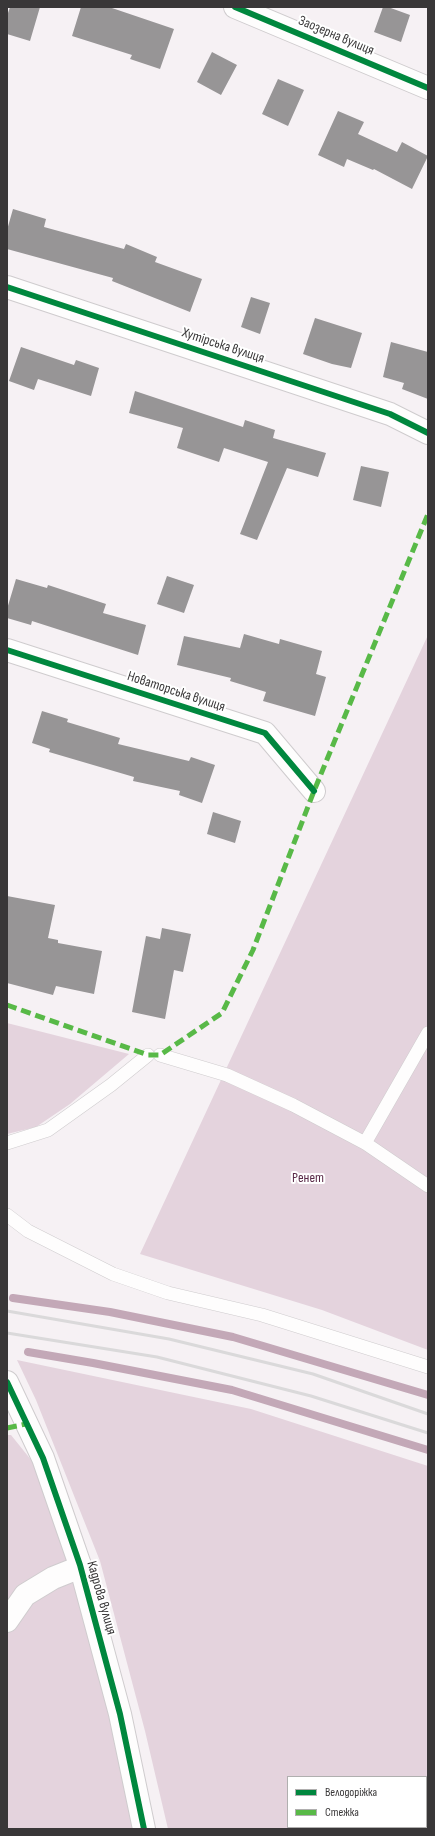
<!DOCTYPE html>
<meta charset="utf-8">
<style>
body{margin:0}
#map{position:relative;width:435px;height:1836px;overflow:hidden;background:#f6f1f4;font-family:"Sofia Sans Condensed",sans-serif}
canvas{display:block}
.frame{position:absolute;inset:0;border:8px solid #393738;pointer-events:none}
.legend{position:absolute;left:287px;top:1776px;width:140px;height:52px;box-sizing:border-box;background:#fff;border:1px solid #b0afaf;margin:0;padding:5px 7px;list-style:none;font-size:12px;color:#393738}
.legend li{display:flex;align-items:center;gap:8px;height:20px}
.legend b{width:20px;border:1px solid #b0afaf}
</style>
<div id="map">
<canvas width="435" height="1836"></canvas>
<div class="frame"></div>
<ul class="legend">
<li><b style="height:5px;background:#00873e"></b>Велодоріжка</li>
<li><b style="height:5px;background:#58b947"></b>Стежка</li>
</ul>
</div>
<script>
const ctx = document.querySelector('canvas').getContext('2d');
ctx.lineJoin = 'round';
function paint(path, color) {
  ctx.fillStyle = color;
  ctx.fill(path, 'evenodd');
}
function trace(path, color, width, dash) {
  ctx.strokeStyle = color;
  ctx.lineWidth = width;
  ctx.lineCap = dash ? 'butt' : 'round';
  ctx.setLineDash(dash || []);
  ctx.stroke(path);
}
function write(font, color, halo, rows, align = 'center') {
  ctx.font = font + ' "Sofia Sans Condensed",sans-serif';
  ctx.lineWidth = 4;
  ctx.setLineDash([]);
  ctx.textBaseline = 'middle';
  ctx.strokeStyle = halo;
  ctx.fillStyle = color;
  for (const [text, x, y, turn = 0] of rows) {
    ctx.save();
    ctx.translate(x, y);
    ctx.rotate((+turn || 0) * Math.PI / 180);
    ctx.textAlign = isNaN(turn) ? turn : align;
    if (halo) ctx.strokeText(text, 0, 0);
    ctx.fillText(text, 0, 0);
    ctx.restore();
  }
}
const green = new Path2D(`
 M 428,635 L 428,1350 L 322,1310 L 140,1254 Z
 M 7,1023 L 129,1054 L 70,1104 L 36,1127 L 7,1134 Z
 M 17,1360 L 251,1409 L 428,1466 L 428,1829 L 168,1829 L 145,1731 L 100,1561 L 36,1400 ZM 288,1777 L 426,1777 L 426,1827 L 288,1827 Z
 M 7,1435 L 11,1435 L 36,1466 L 73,1570 L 136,1820 L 137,1829 L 7,1829 Z`);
const stream = new Path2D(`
 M 13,1298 L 110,1312 L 233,1337 L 428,1395
 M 28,1352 L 93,1363 L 232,1390 L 428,1450`);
const building = new Path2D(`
 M 10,7 L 40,7 L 30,41 L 7,34 L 7,16 Z
 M 81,7 L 109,7 L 174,29 L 160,69 L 130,59 L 132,55 L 72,36 Z
 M 383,7 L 388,7 L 410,15 L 401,42 L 374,32 Z
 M 212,52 L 237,65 L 221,95 L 197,82 Z
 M 278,79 L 304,90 L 288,126 L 262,114 Z
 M 338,111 L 364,122 L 358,134 L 397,152 L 402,142 L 428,156 L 412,189 L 374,169 L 373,170 L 347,159 L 344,167 L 318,155 Z
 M 13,209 L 46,219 L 44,227 L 124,249 L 126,244 L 157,257 L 155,262 L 202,279 L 190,312 L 112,281 L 113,278 L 7,249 L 7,230 Z
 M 251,297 L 270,303 L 260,334 L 241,327 Z
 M 315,318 L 362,333 L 351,368 L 332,364 L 303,354 Z
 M 391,342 L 428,352 L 428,399 L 402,389 L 404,383 L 383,377 Z
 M 21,347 L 74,365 L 76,360 L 99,368 L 91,396 L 38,379 L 34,390 L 9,381 Z
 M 135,391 L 243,427 L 245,420 L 275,430 L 273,438 L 326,453 L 318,477 L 287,468 L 257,540 L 240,534 L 268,462 L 224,448 L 219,462 L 177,448 L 183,428 L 129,413 Z
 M 361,466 L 389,472 L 381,507 L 353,500 Z
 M 167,576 L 194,585 L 184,613 L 157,604 Z
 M 16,579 L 47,588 L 48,585 L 106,604 L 103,613 L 146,625 L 138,655 L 32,621 L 31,625 L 7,618 L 7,609 Z
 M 244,634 L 279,644 L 280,639 L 322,651 L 316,674 L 326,677 L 315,716 L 263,701 L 266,692 L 230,681 L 231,678 L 177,665 L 184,636 L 240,648 Z
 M 42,711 L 68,719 L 67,722 L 120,738 L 118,744 L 189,761 L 191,757 L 215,765 L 202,803 L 179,795 L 180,791 L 133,781 L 134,777 L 49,752 L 50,749 L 32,743 Z
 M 213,812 L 241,821 L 235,843 L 207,834 Z
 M 7,896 L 55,905 L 48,938 L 58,940 L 58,943 L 102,951 L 94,994 L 56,986 L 53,995 L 7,983 Z
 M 162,928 L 191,934 L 183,972 L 174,970 L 165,1019 L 132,1012 L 146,936 L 160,939 Z`);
const lane = new Path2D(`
 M 160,1055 L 227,1075 L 293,1105 L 365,1143 L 428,1186
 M 7,1143 L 48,1130 L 111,1085 L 148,1055
 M 365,1143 L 428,1033
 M 7,1215 L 28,1231 L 113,1274 L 168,1293 L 262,1315 L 428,1367`);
const street = new Path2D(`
 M 235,7 L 428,88
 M 7,287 L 390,414 L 428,433
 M 7,650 L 265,733 L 314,791
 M 7,1621 L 25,1595 L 53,1578 L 73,1570 L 80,1565`);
const secondary = new Path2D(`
 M 7,1382 L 43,1458 L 80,1565 L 120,1714 L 144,1829`);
const rail = new Path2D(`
 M 7,1311 L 169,1339 L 313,1374 L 428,1414
 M 7,1333 L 157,1357 L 311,1396 L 428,1433`);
const quiet = new Path2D(`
 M 7,1005 L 148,1055 L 160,1055 L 222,1013 L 253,950 L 314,791 L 428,514
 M 7,1428 L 26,1424`);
const cycleway = new Path2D(`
 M 235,7 L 428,88
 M 7,287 L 390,414 L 428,433
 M 7,650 L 265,733 L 314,791
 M 7,1382 L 43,1458 L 80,1565 L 120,1714 L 144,1829`);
const streetNames = [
 ["Заозерна вулиця",336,36,23],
 ["Хутірська вулиця",223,346,18],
 ["Новаторська вулиця",176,692,18],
 ["Кадрова вулиця",101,1598,74]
];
const parkNames = [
 ["Ренет",308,1178]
];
paint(green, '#e4d3dd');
trace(stream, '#c3a8b7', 8);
paint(building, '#979596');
trace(lane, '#cfccce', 14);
trace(street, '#cfccce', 24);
trace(secondary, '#cfccce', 24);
trace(lane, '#fefdfd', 13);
trace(street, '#fefdfd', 22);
trace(secondary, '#fefdfd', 22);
trace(rail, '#dad9da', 3);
trace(quiet, '#58b947', 5, [10, 5]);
trace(cycleway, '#00873e', 6);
write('14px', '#393738', '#fff', streetNames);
write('14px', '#592947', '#fff', parkNames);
</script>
